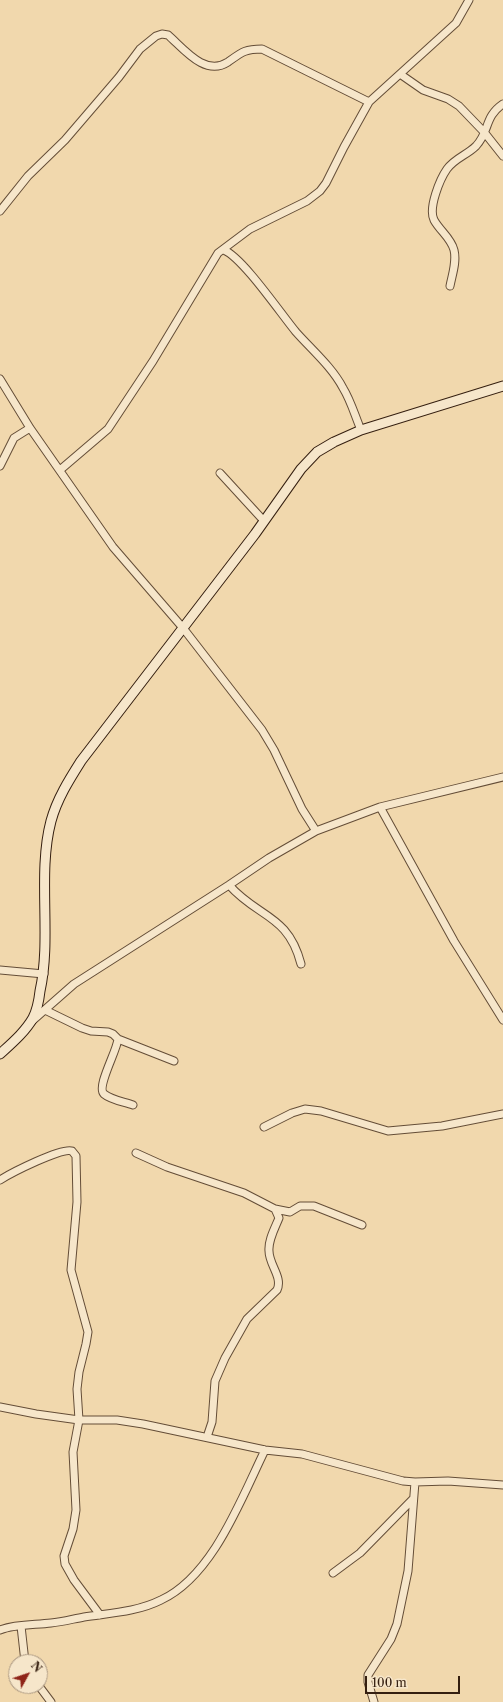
<!DOCTYPE html>
<style>
body{margin:0}
#map{position:relative;width:503px;height:1702px;overflow:hidden;background:#f1d8ad;font-family:"Libre Caslon Text",serif}
canvas{display:block}
.north{position:absolute;left:8px;top:1654px;width:40px;height:40px;box-sizing:border-box;background:#f6e6ca;border:1px solid #a99680;border-radius:50%;rotate:50deg;font-size:11px;font-weight:700;line-height:16px;text-align:center;color:#351f10}
.north::after{content:'';display:block;margin:auto;width:14px;height:18px;background:#8f2418;clip-path:polygon(50% 0,100% 100%,50% 72%,0 100%)}
.scale{position:absolute;left:365px;top:1676px;width:95px;height:18px;box-sizing:border-box;border:2px solid #351f10;border-top:0;padding-left:5px;font-size:12px;line-height:14px;white-space:nowrap;color:#351f10;-webkit-text-stroke:3px #f6e6ca;paint-order:stroke}
</style>
<div id="map">
<canvas width="503" height="1702"></canvas>
<div class="north">N</div>
<div class="scale">100 m</div>
</div>
<script>
const ctx = document.querySelector('canvas').getContext('2d');
ctx.lineJoin = 'round';
function trace(path, color, width, dash) {
  ctx.strokeStyle = color;
  ctx.lineWidth = width;
  ctx.lineCap = dash ? 'butt' : 'round';
  ctx.setLineDash(dash || []);
  ctx.stroke(path);
}
const street = new Path2D(`
 M 400,74 L 423,90 L 448,99 L 459,106 L 484,132 L 503,156
 M 0,211 L 28,176 L 65,140 L 119,77 L 140,49 L 156,36 L 162,34 L 168,35 C 184,49 205,77 228,62 C 242,52 245,49 262,49 L 369,102
 M 224,250 C 243,258 281,314 296,332 C 312,350 332,367 343,388 C 351,401 355,416 361,430
 M 450,286 C 452,275 457,262 454,250 C 451,238 440,231 434,220 C 428,208 440,179 447,169 C 455,158 467,155 476,146 C 490,131 484,117 503,104
 M 0,379 L 30,428 L 113,547 L 183,628 L 262,730 L 274,750 L 302,809 L 316,831
 M 0,466 L 14,438 L 30,428
 M 60,470 L 108,429 L 153,361 L 218,253 L 250,229 L 307,201 L 320,191 L 326,183 L 344,147 L 369,102 L 456,23 L 469,0
 M 220,473 L 264,521
 M 380,807 L 454,941 L 503,1020
 M 229,885 C 258,918 288,914 301,964
 M 0,970 L 44,974
 M 45,1010 L 82,1028 L 91,1031 L 108,1032 L 113,1034 L 118,1039 C 117,1051 96,1087 104,1094 C 111,1100 125,1102 133,1105
 M 32,1021 L 74,984 L 229,885 L 269,858 L 316,831 L 380,807 L 503,777
 M 118,1039 L 174,1061
 M 264,1127 L 292,1113 L 305,1109 L 321,1111 L 388,1131 L 442,1126 L 503,1114
 M 136,1153 L 167,1167 L 244,1193 L 275,1209 L 279,1218 C 275,1228 268,1240 269,1251 C 269,1265 283,1277 277,1290 L 247,1319 L 225,1358 L 215,1381 L 212,1422 L 207,1437
 M 0,1180 C 11,1173 62,1147 72,1151 L 76,1156 L 77,1202 L 71,1270 L 88,1332 L 86,1344 L 79,1372 L 77,1389 L 79,1420 L 73,1452 L 76,1510 L 73,1529 L 64,1556 L 65,1564 L 74,1580 L 100,1615
 M 275,1209 L 290,1212 L 300,1206 L 314,1206 L 362,1225
 M 0,1407 L 36,1414 L 79,1420 L 117,1420 L 143,1424 L 265,1450 L 302,1454 L 403,1481 L 415,1482 L 448,1481 L 503,1485
 M 333,1573 L 360,1553 L 413,1499
 M 21,1626 L 25,1662
 M 0,1630 C 15,1624 35,1625 51,1623 C 62,1622 73,1619 84,1617 C 110,1613 137,1612 161,1600 C 213,1576 241,1499 265,1450
 M 39,1686 L 51,1702
 M 374,1702 L 368,1682 L 368,1675 L 391,1639 L 397,1624 L 408,1571 L 415,1482`);
const secondary = new Path2D(`
 M 0,1054 C 12,1043 25,1032 33,1018 C 37,1010 39,1000 40,991 C 52,937 37,874 51,821 C 57,799 69,780 81,761 L 255,534 L 301,469 L 317,452 L 334,442 L 361,430 L 503,386`);
trace(street, '#644d37', 9);
trace(secondary, '#351f10', 11);
trace(street, '#f6e6ca', 7);
trace(secondary, '#f6e6ca', 9);
</script>
